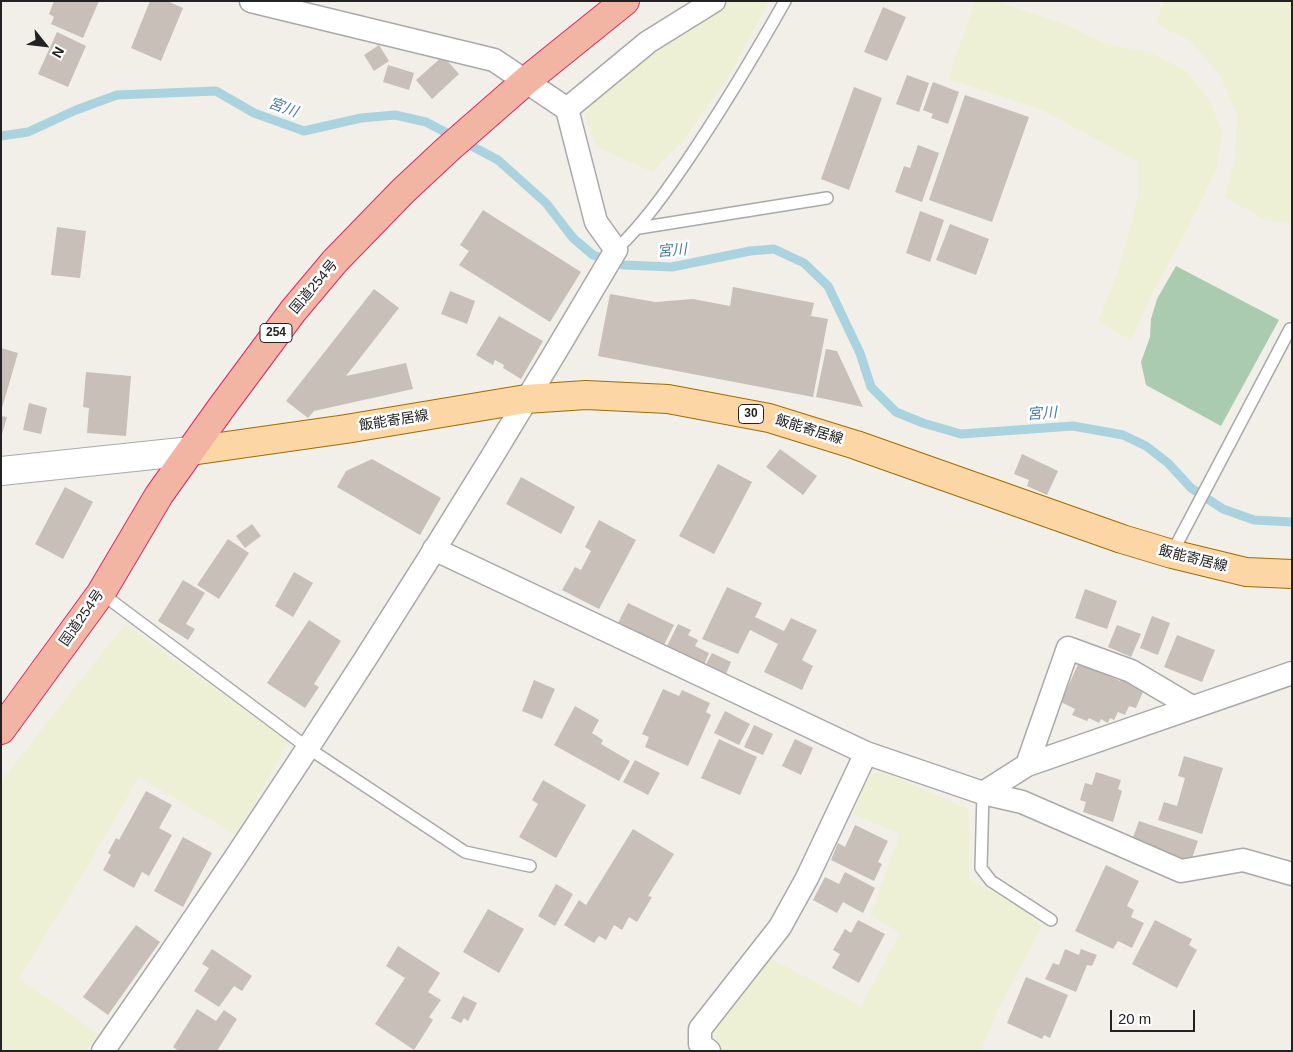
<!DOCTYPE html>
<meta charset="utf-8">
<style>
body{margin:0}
#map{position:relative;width:1293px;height:1052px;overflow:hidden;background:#f2efe9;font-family:Arial,sans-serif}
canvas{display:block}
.frame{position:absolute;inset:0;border:2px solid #222;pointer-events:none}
.north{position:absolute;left:20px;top:20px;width:50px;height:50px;-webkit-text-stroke:4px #fff;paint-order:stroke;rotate:119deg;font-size:14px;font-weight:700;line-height:20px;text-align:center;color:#222}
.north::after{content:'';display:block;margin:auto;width:18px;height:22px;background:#222;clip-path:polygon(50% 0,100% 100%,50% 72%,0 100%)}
.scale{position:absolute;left:1110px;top:1010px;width:85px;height:22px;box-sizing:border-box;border:2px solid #222;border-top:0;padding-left:6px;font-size:15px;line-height:18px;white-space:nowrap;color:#222;-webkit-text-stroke:4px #fff;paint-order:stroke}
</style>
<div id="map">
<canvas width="1293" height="1052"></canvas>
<div class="frame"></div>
<div class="north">N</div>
<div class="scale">20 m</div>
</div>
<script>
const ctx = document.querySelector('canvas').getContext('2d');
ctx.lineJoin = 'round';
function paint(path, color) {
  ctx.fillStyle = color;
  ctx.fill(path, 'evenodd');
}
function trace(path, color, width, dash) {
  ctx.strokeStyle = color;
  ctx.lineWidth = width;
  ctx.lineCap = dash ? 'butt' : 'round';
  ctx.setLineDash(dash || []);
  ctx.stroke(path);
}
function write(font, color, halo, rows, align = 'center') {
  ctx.font = font + ' Arial,"Noto Sans JP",sans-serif';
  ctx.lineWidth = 5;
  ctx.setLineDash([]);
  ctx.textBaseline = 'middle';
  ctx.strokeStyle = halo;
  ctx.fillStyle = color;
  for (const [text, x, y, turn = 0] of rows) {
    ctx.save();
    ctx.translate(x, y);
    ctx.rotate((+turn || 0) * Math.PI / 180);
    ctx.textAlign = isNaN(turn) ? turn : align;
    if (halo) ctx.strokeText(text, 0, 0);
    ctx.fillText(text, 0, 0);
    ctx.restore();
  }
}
const farmland = new Path2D(`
 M 730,1 L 769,1 L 729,76 L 683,141 L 652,172 L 596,147 L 585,114 L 597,96 L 662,44 Z
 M 975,1 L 997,1 L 1064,24 L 1104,43 L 1154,54 L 1185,70 L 1210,101 L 1222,132 L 1217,167 L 1196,212 L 1153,293 L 1131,340 L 1098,322 L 1117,274 L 1134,215 L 1139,186 L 1137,162 L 1043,110 L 948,79 Z
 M 1164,1 L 1292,1 L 1292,224 L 1261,218 L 1225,197 L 1235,156 L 1237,116 L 1220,75 L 1189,40 L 1159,26 L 1158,17 Z
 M 125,624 L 288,741 L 257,800 L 235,835 L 139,777 L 85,871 L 19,978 L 98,1034 L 86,1051 L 1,1051 L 1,781 Z
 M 880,771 L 969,809 L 969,879 L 1024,909 L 1042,926 L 997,1012 L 981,1051 L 721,1051 L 718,1049 L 714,1030 L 770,958 L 861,1006 L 900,933 L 870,915 L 900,834 L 852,814 L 869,777 Z`);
const cemetery = new Path2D(`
 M 1176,266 L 1279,320 L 1221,426 L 1146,385 L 1141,362 L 1150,337 L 1151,319 L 1157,299 Z`);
const stream = new Path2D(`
 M 1,136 L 28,132 L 76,110 L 117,95 L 216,91 L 254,113 L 304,131 L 361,118 L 395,115 L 426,122 L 498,160 L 546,203 L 573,238 L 593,255 L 623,265 L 672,267 L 750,251 L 774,249 L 804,263 L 828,286 L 860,353 L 871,387 L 896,412 L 923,423 L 961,434 L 1073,426 L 1123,435 L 1146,446 L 1168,463 L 1191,488 L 1223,509 L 1254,520 L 1292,522`);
const building = new Path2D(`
 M 54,1 L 99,1 L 83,38 L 51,24 L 54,17 L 49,14 Z
 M 150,1 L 167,1 L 183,8 L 161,61 L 131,48 Z
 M 883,7 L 906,17 L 887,61 L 864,52 Z
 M 57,32 L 86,46 L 68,87 L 38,74 Z
 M 379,45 L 389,61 L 374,71 L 364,55 Z
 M 443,56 L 459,74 L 432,99 L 416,80 Z
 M 388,65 L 414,73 L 409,90 L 383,82 Z
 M 907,75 L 929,83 L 919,112 L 896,104 Z
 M 933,82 L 959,92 L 948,124 L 931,118 L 933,114 L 923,110 Z
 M 854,87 L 882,98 L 849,190 L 821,179 Z
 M 965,95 L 1029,117 L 992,222 L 929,200 Z
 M 918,145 L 939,153 L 922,202 L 895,192 L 904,166 L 910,168 Z
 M 483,210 L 581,272 L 550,322 L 459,265 L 469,251 L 460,245 Z
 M 920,211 L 944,220 L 930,262 L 906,253 Z
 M 950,224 L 989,239 L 976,275 L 936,260 Z
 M 57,227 L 86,231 L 80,278 L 51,275 Z
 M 733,287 L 814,303 L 811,316 L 828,319 L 813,397 L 598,356 L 610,294 L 655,302 L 693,299 L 730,306 Z
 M 374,289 L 399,308 L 346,376 L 406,363 L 413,389 L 314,411 L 308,418 L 286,401 Z
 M 450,291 L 475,301 L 467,324 L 441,314 Z
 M 499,316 L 543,341 L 521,379 L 503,368 L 504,365 L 495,360 L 493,365 L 476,355 Z
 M 1,348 L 18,353 L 2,408 L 1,408 Z
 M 826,349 L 837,351 L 863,407 L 816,397 Z
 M 86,372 L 131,376 L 126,436 L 87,433 L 89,408 L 83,407 Z
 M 29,403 L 47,408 L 41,434 L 23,430 Z
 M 1,416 L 7,417 L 2,434 L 1,434 Z
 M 780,449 L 817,476 L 803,495 L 766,467 Z
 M 1022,454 L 1058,471 L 1047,495 L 1027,486 L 1029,480 L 1014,474 Z
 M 372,459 L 441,498 L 420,535 L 337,487 L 346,471 Z
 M 718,464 L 752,482 L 714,554 L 679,536 Z
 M 521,477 L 575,507 L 561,534 L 506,504 Z
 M 65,487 L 93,502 L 63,559 L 35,544 Z
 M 599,520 L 636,540 L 599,609 L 562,590 L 575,567 L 581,570 L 591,551 L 585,547 Z
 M 252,524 L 261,536 L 245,548 L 236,536 Z
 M 228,539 L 249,553 L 219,599 L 197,585 Z
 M 294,572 L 313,583 L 293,617 L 275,606 Z
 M 183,580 L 205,593 L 186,624 L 195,629 L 188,640 L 158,621 Z
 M 727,587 L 762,603 L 755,617 L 784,631 L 791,618 L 817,630 L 802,660 L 813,666 L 802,690 L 764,672 L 778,644 L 750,630 L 738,654 L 702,639 Z
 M 1085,589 L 1117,601 L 1107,629 L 1075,618 Z
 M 628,603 L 674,625 L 664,645 L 618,623 Z
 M 1152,616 L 1170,623 L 1158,655 L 1140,648 Z
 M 309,620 L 341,641 L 314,684 L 319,687 L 305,708 L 267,683 Z
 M 678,624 L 691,630 L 688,635 L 698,640 L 695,646 L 709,653 L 704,665 L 667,646 Z
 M 1117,625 L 1141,634 L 1131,657 L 1108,647 Z
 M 1177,635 L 1215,650 L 1202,682 L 1164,667 Z
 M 712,653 L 731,662 L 726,674 L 706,664 Z
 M 1079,662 L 1120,681 L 1122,676 L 1145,687 L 1136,708 L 1129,706 L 1125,715 L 1118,712 L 1114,720 L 1110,718 L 1108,723 L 1101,719 L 1099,723 L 1089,718 L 1087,721 L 1072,715 L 1075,709 L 1061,702 Z
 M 534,680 L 555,689 L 542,719 L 522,711 Z
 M 663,689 L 679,696 L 682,690 L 710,703 L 706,712 L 711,715 L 688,766 L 645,747 L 649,737 L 642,734 Z
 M 575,706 L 599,720 L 592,733 L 603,740 L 601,744 L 630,761 L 619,781 L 554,745 Z
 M 725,711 L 750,724 L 739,745 L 714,733 Z
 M 754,725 L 773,734 L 763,755 L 744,747 Z
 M 719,739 L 757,757 L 740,795 L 701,778 Z
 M 795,739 L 813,748 L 801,775 L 782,766 Z
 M 1184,756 L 1223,768 L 1202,834 L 1158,820 L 1164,802 L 1177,806 L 1185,778 L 1178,776 Z
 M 635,760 L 660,773 L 648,795 L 623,782 Z
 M 1096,772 L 1121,780 L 1118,789 L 1122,791 L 1113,822 L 1083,812 L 1086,802 L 1080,800 L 1085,783 L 1092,785 Z
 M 543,780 L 586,805 L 556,858 L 519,837 L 538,804 L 532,800 Z
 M 146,791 L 172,805 L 159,828 L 172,835 L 149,876 L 142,872 L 134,888 L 103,870 L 111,855 L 108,853 L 116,838 L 119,840 Z
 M 1139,821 L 1198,841 L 1190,864 L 1132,840 Z
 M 855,825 L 888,841 L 878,862 L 882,864 L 874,881 L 831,860 L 838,843 L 845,847 Z
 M 633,829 L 674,854 L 648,896 L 652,897 L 637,922 L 629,917 L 622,930 L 614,925 L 606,940 L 599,936 L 594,943 L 564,925 L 579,900 L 586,905 Z
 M 183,837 L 212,853 L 183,907 L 154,891 Z
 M 1106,865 L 1139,881 L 1127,906 L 1134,910 L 1131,917 L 1144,923 L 1132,948 L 1118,941 L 1113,949 L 1075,931 Z
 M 845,872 L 875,888 L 863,913 L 843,902 L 837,913 L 813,900 L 825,877 L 839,884 Z
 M 556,884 L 573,894 L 555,926 L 538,916 Z
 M 488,909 L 524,929 L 499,973 L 463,952 Z
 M 858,920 L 885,934 L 859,983 L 832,968 L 840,954 L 833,950 L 845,929 L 851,933 Z
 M 1155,920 L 1192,939 L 1189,945 L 1197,950 L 1177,988 L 1132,964 Z
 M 136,925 L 160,942 L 108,1015 L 83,997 Z
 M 398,946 L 440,973 L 428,992 L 441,1000 L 429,1017 L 433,1020 L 414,1050 L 375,1024 L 405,978 L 386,966 Z
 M 212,949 L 252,976 L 242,991 L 234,986 L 219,1007 L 194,991 L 209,968 L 202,964 Z
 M 1065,949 L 1079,955 L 1081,949 L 1097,955 L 1092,966 L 1087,965 L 1076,992 L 1045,979 L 1053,963 L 1059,965 Z
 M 1026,977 L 1068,995 L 1050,1038 L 1044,1035 L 1042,1039 L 1007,1023 Z
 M 463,996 L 477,1003 L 468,1021 L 464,1018 L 461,1023 L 451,1018 Z
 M 197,1009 L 216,1021 L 224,1010 L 237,1019 L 217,1051 L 179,1051 L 173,1047 Z`);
const service = new Path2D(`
 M 639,228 L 827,198
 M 616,250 C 644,223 665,193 687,161 C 722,109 754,56 785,1
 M 1172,553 L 1290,329
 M 101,593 L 308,748 L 465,852 L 530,866
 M 983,793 L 981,868 L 991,881 L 1051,920`);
const minor = new Path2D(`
 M 567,109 L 648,42 L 714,1
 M 434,549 L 866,753 L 983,793 L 1027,765 L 1292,673
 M 1027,765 L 1068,648 L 1131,671 L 1192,707
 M 983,793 L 1022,802 L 1181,871 L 1243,860 L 1292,874
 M 103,1051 C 285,791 455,524 616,250 L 596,222 L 567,109 L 494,60 L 251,1
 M 709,1051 L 700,1044 L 700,1029 L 780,927 L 807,878 L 866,753`);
const tertiary = new Path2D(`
 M 1,471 L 191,451`);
const primary = new Path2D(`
 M 191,451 L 346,429 L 526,399 L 586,395 L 668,399 L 769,418 L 856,445 L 1122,539 L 1172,554 L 1246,572 L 1292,574`);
const trunk = new Path2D(`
 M 1,730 L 101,593 L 159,495 L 221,408 L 293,311 L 335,261 L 403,191 L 448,149 L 527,80 L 625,1`);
const shields = [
 [276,333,32],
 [751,414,25]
];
const shieldNames = [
 ["254",276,333],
 ["30",751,414]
];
const streetNames = [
 ["国道254号",314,287,-50],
 ["飯能寄居線",394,421,-9],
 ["飯能寄居線",809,430,17],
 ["飯能寄居線",1193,559,14],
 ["国道254号",82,618,-55]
];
const waterNames = [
 ["宮川",283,108,20],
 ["宮川",672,251,-5],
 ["宮川",1042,414,-4]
];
paint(farmland, '#eef0d5');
paint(cemetery, '#aacbaf');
trace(stream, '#aad3df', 9);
paint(building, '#c7bfb8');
trace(service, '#a9a9a9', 14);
trace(minor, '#a9a9a9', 25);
trace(tertiary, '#a9a9a9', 30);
trace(primary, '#a06b00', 30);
trace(trunk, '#dc2a67', 30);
trace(service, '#fff', 11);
trace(minor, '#fff', 22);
trace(tertiary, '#fff', 28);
trace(primary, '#fcd6a4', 28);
trace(trunk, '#f2b4a3', 28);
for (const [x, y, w] of shields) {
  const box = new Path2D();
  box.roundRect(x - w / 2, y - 9.5, w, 19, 4);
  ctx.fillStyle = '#fff';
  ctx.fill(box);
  trace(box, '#222', 1);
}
write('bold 12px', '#222', null, shieldNames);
write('14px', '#222', '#fff', streetNames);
write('italic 15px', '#4a7aab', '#fff', waterNames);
</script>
